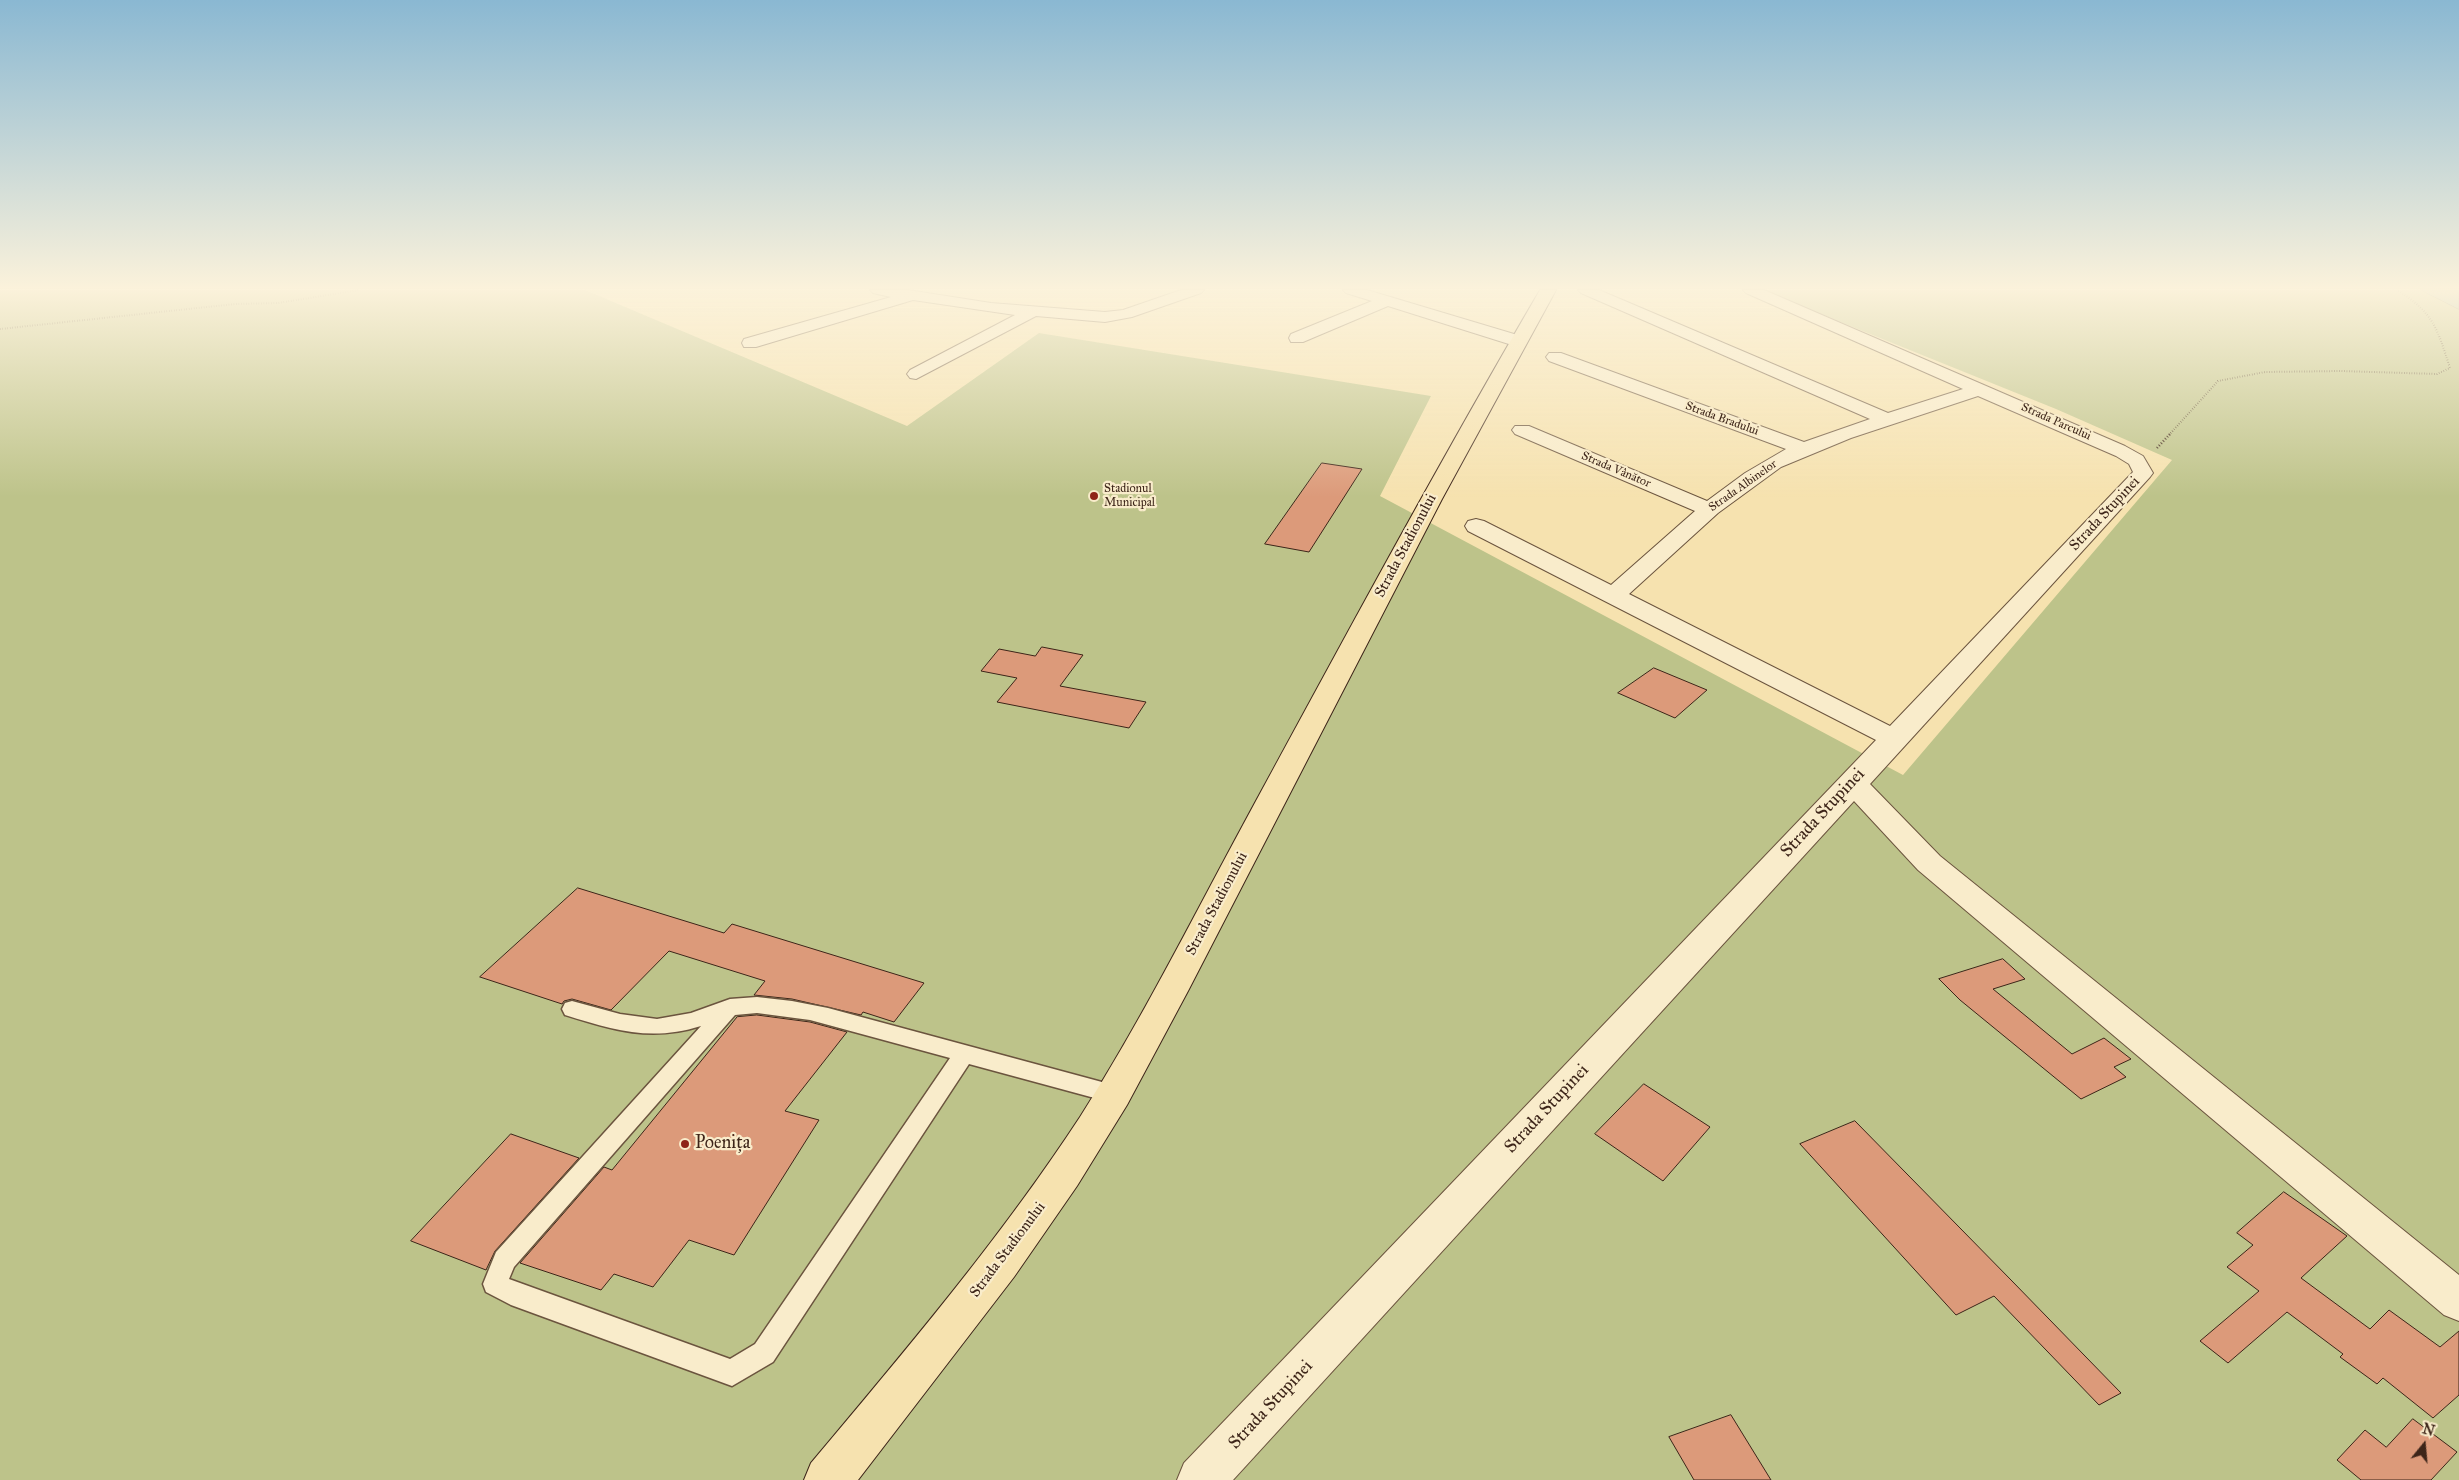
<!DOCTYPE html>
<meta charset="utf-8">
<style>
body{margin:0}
#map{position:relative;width:2459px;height:1480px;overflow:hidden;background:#f6e2af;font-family:"IM FELL Great Primer",serif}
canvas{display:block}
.north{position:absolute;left:2399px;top:1420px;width:50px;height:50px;-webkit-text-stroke:4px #f9eccb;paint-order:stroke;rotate:17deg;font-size:14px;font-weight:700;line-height:20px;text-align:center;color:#3d2519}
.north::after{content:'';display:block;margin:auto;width:18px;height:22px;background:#3d2519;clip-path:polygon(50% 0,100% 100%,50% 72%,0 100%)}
</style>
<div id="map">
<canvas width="2459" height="1480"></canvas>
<div class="north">N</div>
</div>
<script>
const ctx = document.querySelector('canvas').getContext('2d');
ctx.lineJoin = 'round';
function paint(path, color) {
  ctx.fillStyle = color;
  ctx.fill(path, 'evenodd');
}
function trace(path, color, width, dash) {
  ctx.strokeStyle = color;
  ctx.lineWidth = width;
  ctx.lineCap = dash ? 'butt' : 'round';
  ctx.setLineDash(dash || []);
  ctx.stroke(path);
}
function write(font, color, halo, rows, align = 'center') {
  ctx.font = font + ' "IM FELL Great Primer",serif';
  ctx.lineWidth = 4.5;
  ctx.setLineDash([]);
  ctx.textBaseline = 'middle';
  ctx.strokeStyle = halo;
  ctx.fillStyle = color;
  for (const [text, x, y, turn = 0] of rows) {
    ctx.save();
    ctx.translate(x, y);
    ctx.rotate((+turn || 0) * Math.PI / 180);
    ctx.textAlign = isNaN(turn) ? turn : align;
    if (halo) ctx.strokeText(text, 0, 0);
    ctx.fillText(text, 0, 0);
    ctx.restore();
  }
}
const green = new Path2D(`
 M 0,290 L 585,290 L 907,426 L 1039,333 L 1431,396 L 1380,496 L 1903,775 L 2172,460 L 2056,409 L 1761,290 L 2421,290 L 2459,309 L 2459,1480 L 0,1480 Z`);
const water = new Path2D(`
 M 2421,290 L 2459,290 L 2459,309 Z`);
const building = new Path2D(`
 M 1322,463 L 1362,469 L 1309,552 L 1265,544 Z
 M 1042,647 L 1083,655 L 1060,686 L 1146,702 L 1129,728 L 997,702 L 1017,678 L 981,671 L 999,649 L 1035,656 Z
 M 1654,668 L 1707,690 L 1675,718 L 1618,693 Z
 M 578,888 L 724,933 L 732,924 L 924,983 L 894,1022 L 863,1012 L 861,1015 L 792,999 L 754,995 L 765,981 L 669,951 L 611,1010 L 572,999 L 564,1001 L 562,1004 L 480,977 Z
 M 2003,959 L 2025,979 L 1993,989 L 2072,1054 L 2104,1038 L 2131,1059 L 2114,1067 L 2126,1077 L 2081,1099 L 1960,1000 L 1939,979 Z
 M 757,1015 L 810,1022 L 847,1032 L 785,1111 L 819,1120 L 734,1255 L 689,1240 L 653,1287 L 614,1274 L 601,1290 L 520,1263 L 604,1167 L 612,1170 L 737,1017 Z
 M 1644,1084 L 1710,1127 L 1663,1181 L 1595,1134 Z
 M 1855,1121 L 2012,1281 L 2121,1393 L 2099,1405 L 1994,1296 L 1956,1315 L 1800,1144 Z
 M 511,1134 L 579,1158 L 495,1251 L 486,1270 L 411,1241 Z
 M 2284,1192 L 2347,1236 L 2301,1278 L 2370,1329 L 2389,1310 L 2440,1347 L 2459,1331 L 2459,1395 L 2433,1418 L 2383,1378 L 2377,1384 L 2340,1357 L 2343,1354 L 2287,1312 L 2228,1363 L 2200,1341 L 2259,1291 L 2227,1267 L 2253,1245 L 2237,1233 Z
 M 1731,1415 L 1771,1480 L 1694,1480 L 1669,1437 Z
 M 2413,1419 L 2457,1452 L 2431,1480 L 2361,1480 L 2337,1460 L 2365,1430 L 2386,1447 Z`);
const pathFar1 = new Path2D(`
 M 0,329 L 235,304 L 278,303 L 359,290
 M 2169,435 L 2218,381 L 2265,372 L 2341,371 L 2437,374 L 2450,368 C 2437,328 2434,313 2397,290`);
const path = new Path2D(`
 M 2157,448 L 2170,434`);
const service = new Path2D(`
 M 757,997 L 792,1001 L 828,1008 L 1113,1085 L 1121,1088 L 1124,1094 L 1121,1100 L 1113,1103 L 969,1064 L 773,1362 L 732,1386 L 511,1305 L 486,1292 L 483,1284 L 496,1252 L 701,1026 C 651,1042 613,1030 565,1015 L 562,1009 L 565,1003 L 572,1001 L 620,1014 L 657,1019 L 691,1013 L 730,999 ZM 757,1013 L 810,1020 L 950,1058 L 755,1344 L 730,1359 L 509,1279 L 514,1267 L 735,1015 Z`);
const minor = new Path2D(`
 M 870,290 L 908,290 L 991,303 L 1105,312 L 1123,310 L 1181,290 L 1204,290 L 1201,293 L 1132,317 L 1105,322 L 1036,316 L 916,379 L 910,378 L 907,374 L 910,370 L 1015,315 L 913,300 L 756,347 L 744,347 L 742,343 L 744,339 L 891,297 L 873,293 Z
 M 1343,290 L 1367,290 L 1524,337 L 1526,341 L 1524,345 L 1512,345 L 1388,306 L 1303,342 L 1291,342 L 1289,338 L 1291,334 L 1372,301 L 1346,293 Z
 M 1578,290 L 1599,290 L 1888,413 L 1963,389 L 1746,293 L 1743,290 L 1764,290 L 2125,446 L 2143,456 L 2153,473 L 2150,477 L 1870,784 L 1940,856 L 2459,1275 L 2459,1321 L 2444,1315 L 1918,870 L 1854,801 L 1233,1480 L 1177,1480 L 1184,1463 L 1876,740 L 1468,531 L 1465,526 L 1468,521 L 1476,519 L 1484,521 L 1611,585 L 1695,511 L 1515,434 L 1512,430 L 1515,426 L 1529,426 L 1707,501 L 1745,473 L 1786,449 L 1549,361 L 1546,357 L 1549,353 L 1561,353 L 1804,442 L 1870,419 L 1581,293 ZM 1978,396 L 2116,456 L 2129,464 L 2133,472 L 1890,726 L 1629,594 L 1718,513 L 1781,467 L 1851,438 Z`);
const primary = new Path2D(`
 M 1540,290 L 1556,290 L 1442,499 L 1188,991 L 1127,1105 L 1077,1186 L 1014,1277 L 858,1480 L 804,1480 L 811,1463 C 905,1351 1000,1239 1080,1117 C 1140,1023 1190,923 1243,825 C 1340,646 1437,466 1540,290 Z`);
const markers = [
 [1094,496,5,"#8f2418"],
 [685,1144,5,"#8f2418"]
];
const farStreetnames = [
 ["Strada Bradului",1722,419,20],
 ["Strada Parcului",2056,422,24],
 ["Strada Vânător",1616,470,23],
 ["Strada Albinelor",1743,486,-35]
];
const farPoinames = [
 ["Stadionul",1104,489],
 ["Municipal",1104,503]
];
const streetNames = [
 ["Strada Stupinei",2105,514,-47],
 ["Strada Stadionului",1406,546,-62],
 ["Strada Stadionului",1217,904,-62],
 ["Strada Stadionului",1008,1250,-53]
];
const nearStreetnames = [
 ["Strada Stupinei",1823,813,-47],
 ["Strada Stupinei",1547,1109,-47],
 ["Strada Stupinei",1271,1405,-47]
];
const nearPoinames = [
 ["Poenița",695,1144]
];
paint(green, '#bdc38a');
paint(water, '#9dbdb0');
trace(water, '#778074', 1);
paint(building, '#dc9a7a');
trace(building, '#3d2519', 1);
trace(service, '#6b543e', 3);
trace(minor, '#6b543e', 2);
trace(primary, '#3d2519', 2);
trace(pathFar1, '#3d2519', 2, [0.5, 2]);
trace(path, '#3d2519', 2.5, [1, 2]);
paint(service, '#f9eccb');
paint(minor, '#f9eccb');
paint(primary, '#f6e2af');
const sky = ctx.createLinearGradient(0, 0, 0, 497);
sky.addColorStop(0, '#8ab8d2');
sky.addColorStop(0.58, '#fbf2db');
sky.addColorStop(1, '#fbf2db00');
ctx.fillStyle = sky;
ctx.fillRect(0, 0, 2459, 497);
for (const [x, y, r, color] of markers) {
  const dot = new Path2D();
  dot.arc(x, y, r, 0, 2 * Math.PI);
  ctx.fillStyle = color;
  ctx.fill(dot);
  trace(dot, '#f9eccb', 2);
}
write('12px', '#3d2519', '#f9eccb', farStreetnames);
write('12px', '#3d2519', '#f9eccb', farPoinames, 'left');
write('15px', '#3d2519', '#f9eccb', streetNames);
write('18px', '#3d2519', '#f9eccb', nearStreetnames);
write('18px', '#3d2519', '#f9eccb', nearPoinames, 'left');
</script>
